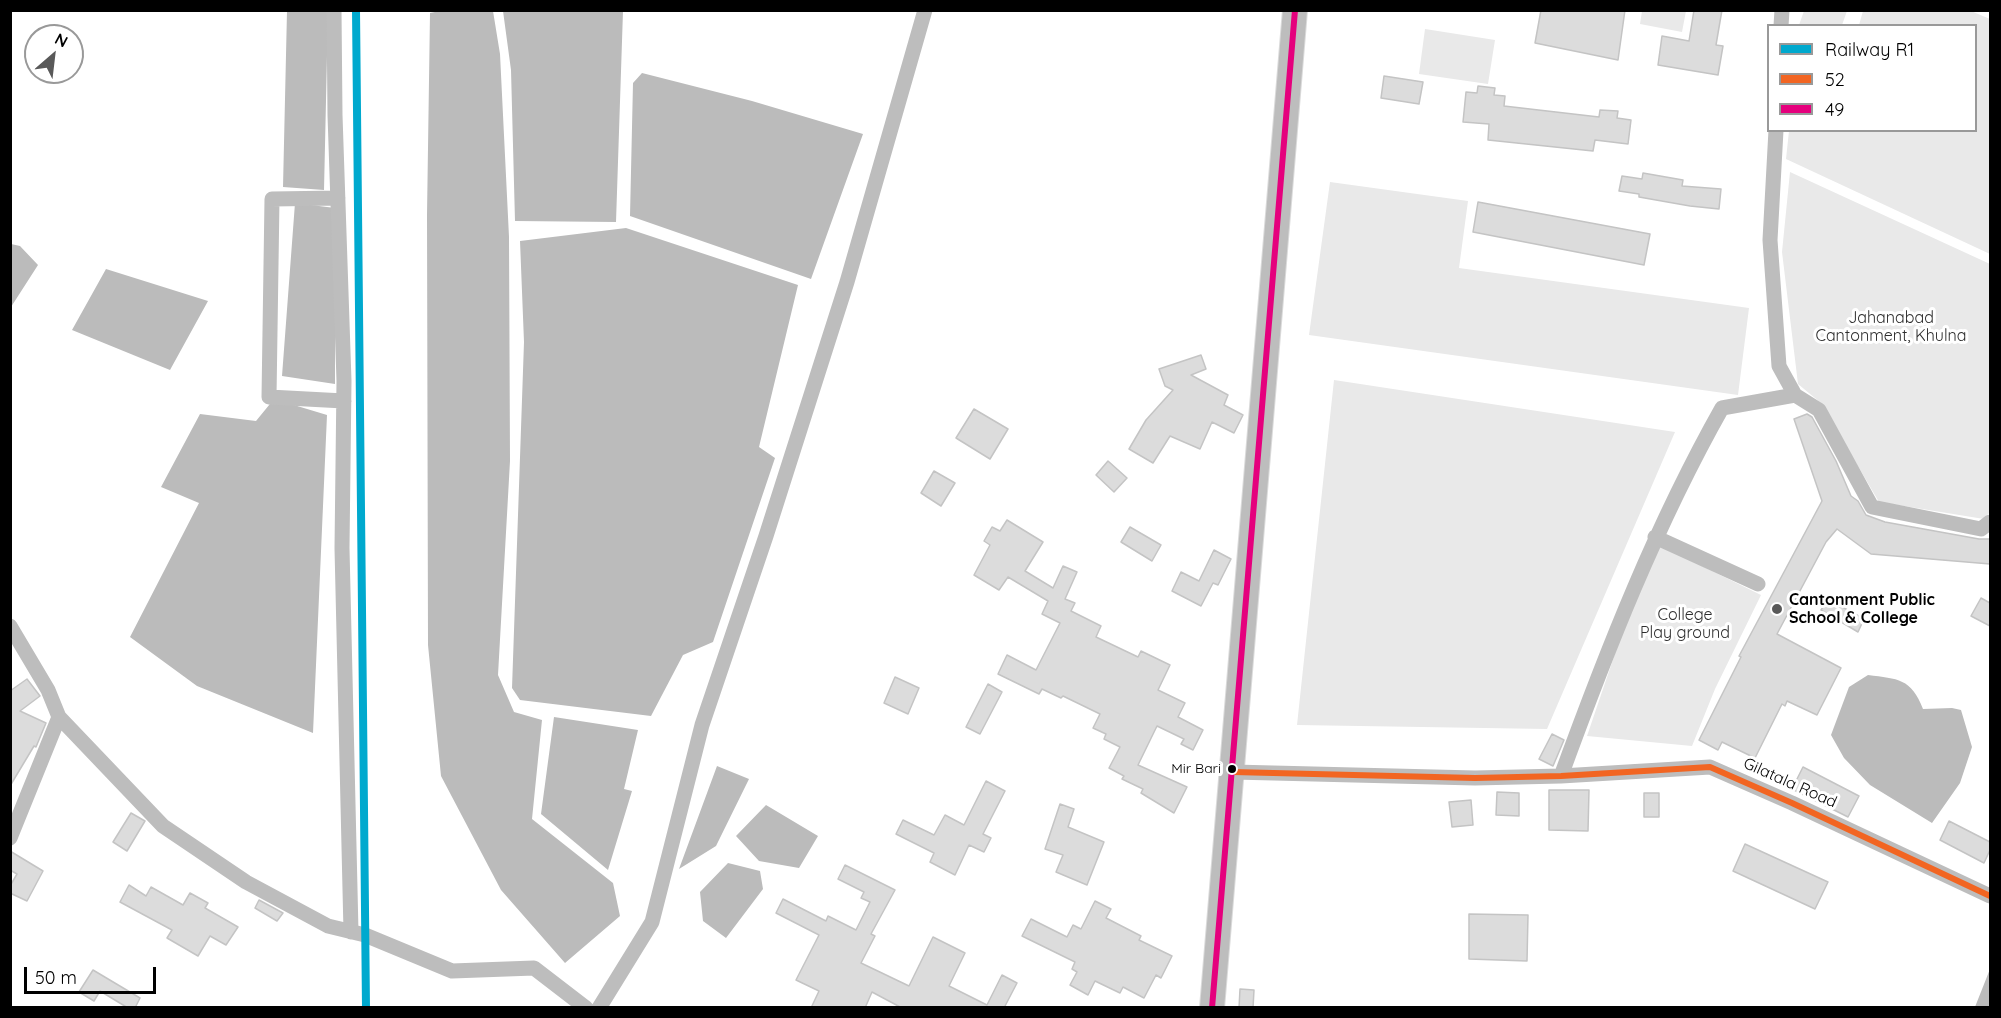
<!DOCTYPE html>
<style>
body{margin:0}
#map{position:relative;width:2001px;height:1018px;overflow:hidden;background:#fff;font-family:Quicksand,sans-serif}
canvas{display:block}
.frame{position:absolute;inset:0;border:12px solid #000;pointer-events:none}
.legend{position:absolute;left:1767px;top:24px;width:210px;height:108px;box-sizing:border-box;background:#fff;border:2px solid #999;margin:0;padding:8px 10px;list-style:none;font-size:18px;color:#000}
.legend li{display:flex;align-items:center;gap:12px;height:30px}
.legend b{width:30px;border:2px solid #999}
.north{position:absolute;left:24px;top:24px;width:60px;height:60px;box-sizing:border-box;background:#fff;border:2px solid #999;border-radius:50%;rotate:28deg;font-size:16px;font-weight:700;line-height:24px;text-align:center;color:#000}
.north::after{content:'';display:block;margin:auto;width:21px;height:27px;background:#595959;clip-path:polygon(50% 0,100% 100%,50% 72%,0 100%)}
.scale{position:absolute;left:24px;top:967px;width:132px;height:27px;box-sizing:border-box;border:3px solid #000;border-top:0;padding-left:8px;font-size:18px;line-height:21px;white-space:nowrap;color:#000;-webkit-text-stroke:4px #fff;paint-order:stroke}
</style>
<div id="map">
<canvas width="2001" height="1018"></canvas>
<div class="frame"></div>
<ul class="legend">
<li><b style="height:8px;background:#00a9ce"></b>Railway R1</li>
<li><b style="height:8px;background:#f26522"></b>52</li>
<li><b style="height:8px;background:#e5007d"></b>49</li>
</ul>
<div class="north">N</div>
<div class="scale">50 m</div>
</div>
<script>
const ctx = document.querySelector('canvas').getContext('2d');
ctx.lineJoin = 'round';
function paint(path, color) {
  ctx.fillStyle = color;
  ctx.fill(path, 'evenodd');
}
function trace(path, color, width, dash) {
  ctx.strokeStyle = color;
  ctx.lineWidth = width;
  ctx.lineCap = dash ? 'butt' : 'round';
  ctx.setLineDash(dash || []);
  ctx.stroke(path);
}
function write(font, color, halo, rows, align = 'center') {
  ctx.font = font + ' Quicksand,sans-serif';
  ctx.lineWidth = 6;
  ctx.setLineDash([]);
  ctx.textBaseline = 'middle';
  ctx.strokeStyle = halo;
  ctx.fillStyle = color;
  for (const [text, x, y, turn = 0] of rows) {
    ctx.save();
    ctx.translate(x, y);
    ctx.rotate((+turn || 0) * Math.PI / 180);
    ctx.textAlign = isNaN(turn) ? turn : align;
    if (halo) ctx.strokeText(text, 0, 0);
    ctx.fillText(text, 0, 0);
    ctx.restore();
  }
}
const green = new Path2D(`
 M 1642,11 L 1686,11 L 1682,32 L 1640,24 Z
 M 1804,11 L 1804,10 L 1847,11 L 1842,25 L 1799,25 Z
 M 1863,11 L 1971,11 L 1990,19 L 1990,254 L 1786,159 L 1789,131 L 1976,130 L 1976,26 L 1859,25 Z
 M 1425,29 L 1495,40 L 1488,84 L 1419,74 Z
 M 1790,172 L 1990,264 L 1990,512 L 1984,519 L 1879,502 L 1821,403 L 1798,384 L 1782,252 Z
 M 1330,182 L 1468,201 L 1459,268 L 1749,308 L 1738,395 L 1309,335 Z
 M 1334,380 L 1675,432 L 1547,729 L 1297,725 Z
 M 1653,542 L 1761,595 L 1715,689 L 1692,746 L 1587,736 Z`);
const water = new Path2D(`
 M 287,11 L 328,11 L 324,190 L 283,187 Z
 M 440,11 L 493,11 L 500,54 L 509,237 L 510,461 L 498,675 L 514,712 L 542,720 L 532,819 L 613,883 L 620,916 L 565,963 L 501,890 L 441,776 L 428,645 L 427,215 L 430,13 Z
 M 503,11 L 623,11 L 616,222 L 515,221 L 511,70 Z
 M 642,73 L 752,101 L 863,134 L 811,279 L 630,216 L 633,83 Z
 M 295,203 L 335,208 L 335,384 L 282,376 Z
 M 626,228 L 798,285 L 759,447 L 775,458 L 713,642 L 683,655 L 651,716 L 520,700 L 512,688 L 524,342 L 520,241 Z
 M 11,244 L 20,246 L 38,265 L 11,307 Z
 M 106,269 L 208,301 L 170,370 L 72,330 Z
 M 274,399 L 327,415 L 313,733 L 197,686 L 130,637 L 199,503 L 161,487 L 200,414 L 256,421 Z
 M 1868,675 C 1898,679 1911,678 1923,709 L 1952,708 L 1961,710 L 1972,747 L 1960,783 L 1932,823 L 1870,785 L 1844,758 L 1831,735 L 1849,687 Z
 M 554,717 L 638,730 L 624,789 L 632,791 L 608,870 L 541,814 Z
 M 717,766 L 749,779 L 716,846 L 679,869 Z
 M 766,805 L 818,836 L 799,868 L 759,861 L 736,836 Z
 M 728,863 L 760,871 L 763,889 L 726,938 L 703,921 L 700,892 Z
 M 1990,969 L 1990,1007 L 1975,1007 Z`);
const building = new Path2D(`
 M 1541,10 L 1625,10 L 1618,60 L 1535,43 Z
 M 1694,10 L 1722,10 L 1716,45 L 1723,46 L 1718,75 L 1658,65 L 1662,36 L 1689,41 Z
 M 1384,76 L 1423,82 L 1419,104 L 1381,98 Z
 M 1478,86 L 1495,88 L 1494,95 L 1505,96 L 1504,106 L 1599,117 L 1600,110 L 1618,111 L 1617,118 L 1631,120 L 1628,144 L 1595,140 L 1593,151 L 1488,140 L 1489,124 L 1463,122 L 1466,92 L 1477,93 Z
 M 1643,173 L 1683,180 L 1682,186 L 1721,189 L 1719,209 L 1690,206 L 1639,197 L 1639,194 L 1619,191 L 1622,176 L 1642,179 Z
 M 1478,202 L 1650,234 L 1644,265 L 1473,232 Z
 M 1201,355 L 1206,369 L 1191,375 L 1228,395 L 1224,405 L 1243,415 L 1234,433 L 1212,422 L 1200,449 L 1170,436 L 1153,463 L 1129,449 L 1146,420 L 1173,390 L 1165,386 L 1159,369 Z
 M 974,409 L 1008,429 L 990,459 L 956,438 Z
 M 1807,414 L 1812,417 L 1836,461 L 1851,496 L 1858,501 L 1866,515 L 1885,522 L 1979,539 L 1990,539 L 1990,564 L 1871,554 L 1837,529 L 1826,542 L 1777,634 L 1841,668 L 1817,715 L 1787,701 L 1785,706 L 1782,704 L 1755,758 L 1722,742 L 1718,750 L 1699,740 L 1741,657 L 1739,656 L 1822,501 L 1794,419 Z
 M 1108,461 L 1127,478 L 1114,492 L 1096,475 Z
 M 934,471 L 955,483 L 941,506 L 921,493 Z
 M 1007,520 L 1043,542 L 1025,571 L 1053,588 L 1063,566 L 1077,572 L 1065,599 L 1075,603 L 1071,611 L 1101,626 L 1096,637 L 1138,657 L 1141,651 L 1170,665 L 1158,690 L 1185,703 L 1178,717 L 1203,730 L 1193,750 L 1181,744 L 1184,739 L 1157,726 L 1138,765 L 1187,787 L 1174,813 L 1141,793 L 1143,789 L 1122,779 L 1124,776 L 1109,768 L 1120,747 L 1104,739 L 1106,734 L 1093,728 L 1100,714 L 1063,696 L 1061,698 L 1042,689 L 1039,694 L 998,674 L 1007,655 L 1036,670 L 1060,623 L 1042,614 L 1048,601 L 1008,577 L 999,590 L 974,575 L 990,545 L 984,541 L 992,527 L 1000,531 Z
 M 1130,527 L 1161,545 L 1152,561 L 1121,542 Z
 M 1214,550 L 1231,559 L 1218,585 L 1213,583 L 1201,606 L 1172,591 L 1181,572 L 1199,581 Z
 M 1981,598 L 1990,603 L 1990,626 L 1971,616 Z
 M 1828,599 L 1864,619 L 1858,632 L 1821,610 Z
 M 895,677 L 919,688 L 908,714 L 884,703 Z
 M 27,679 L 40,696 L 20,711 L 46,723 L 36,747 L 34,746 L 10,786 L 10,691 Z
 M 988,684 L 1002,692 L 980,734 L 966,727 Z
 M 1552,734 L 1564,740 L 1553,766 L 1539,759 Z
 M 1803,767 L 1859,796 L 1848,817 L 1792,789 Z
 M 986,781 L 1005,791 L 983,834 L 991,838 L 984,852 L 969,845 L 955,875 L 930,862 L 934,853 L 896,834 L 903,820 L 934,835 L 945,815 L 964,825 Z
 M 1549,790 L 1589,790 L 1588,831 L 1549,830 Z
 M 1497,792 L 1519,793 L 1519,816 L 1496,815 Z
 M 1644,793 L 1659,793 L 1659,817 L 1644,817 Z
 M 1471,800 L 1473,825 L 1452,827 L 1449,802 Z
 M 1060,804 L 1074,809 L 1068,827 L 1104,842 L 1087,885 L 1056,872 L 1063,855 L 1045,849 Z
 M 131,813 L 145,821 L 127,851 L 113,842 Z
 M 1949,821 L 1990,842 L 1990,850 L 1984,863 L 1940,840 Z
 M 1745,844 L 1828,882 L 1815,909 L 1733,871 Z
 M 10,851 L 43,871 L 27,901 L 10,893 L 10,886 L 17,874 L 10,870 Z
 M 845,865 L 895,890 L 871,934 L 875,936 L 861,963 L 909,986 L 933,937 L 965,953 L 949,986 L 987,1005 L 1002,975 L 1017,983 L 1004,1008 L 902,1008 L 872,992 L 865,1008 L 811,1008 L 819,991 L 796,980 L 819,935 L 776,913 L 783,899 L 826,921 L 828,916 L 856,930 L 870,902 L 861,898 L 864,892 L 838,879 Z
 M 129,885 L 146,896 L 151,887 L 183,905 L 190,893 L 208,903 L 205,908 L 238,927 L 226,945 L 210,936 L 198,956 L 167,938 L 172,930 L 120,902 Z
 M 259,900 L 283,913 L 277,921 L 255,908 Z
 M 1095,901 L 1111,909 L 1106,918 L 1141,936 L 1139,940 L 1172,956 L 1161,978 L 1156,975 L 1144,998 L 1123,987 L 1120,993 L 1095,981 L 1088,995 L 1070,985 L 1077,972 L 1072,969 L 1075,962 L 1022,936 L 1031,919 L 1067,937 L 1073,925 L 1081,929 Z
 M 1469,914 L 1528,915 L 1527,961 L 1469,959 Z
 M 93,970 L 140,998 L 135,1008 L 128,1008 L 100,991 L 94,1001 L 79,992 Z
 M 1240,989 L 1254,990 L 1253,1008 L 1239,1008 Z`);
const minor = new Path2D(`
 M 334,10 L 335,115 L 344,381 L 342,548 L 351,932
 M 1781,26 L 1782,10
 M 1776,130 L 1770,240 L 1779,366 L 1795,395 L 1819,410 L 1872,507 L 1981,529 L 1990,522
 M 338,198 L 272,199 L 269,397 L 344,401
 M 1655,537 L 1758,584
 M 10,626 L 48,690 L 59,717 L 163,826 L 246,882 L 328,926 L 365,935 L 452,971 L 534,968 L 586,1008
 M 1233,772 L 1475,778 L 1561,776 L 1710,767 L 1792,803 L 1990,896
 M 1561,776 C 1607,650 1656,525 1722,408 L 1795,395
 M 10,838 L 59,717
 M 599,1008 L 652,922 L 702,725 L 766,536 L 847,282 L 925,10`);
const trunk = new Path2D(`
 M 1212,1008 L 1295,10`);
const bus1 = new Path2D(`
 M 1233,772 L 1475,778 L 1561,776 L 1710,767 L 1792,803 L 1990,896`);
const bus2 = new Path2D(`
 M 1212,1008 L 1295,10`);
const rail1 = new Path2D(`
 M 356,10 L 366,1008`);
const markers = [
 [1777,609,6,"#595959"],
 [1232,769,5,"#000"]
];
const busNames = [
 ["Mir Bari",1221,769]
];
const parkNames = [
 ["Jahanabad",1891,318],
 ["Cantonment, Khulna",1891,336],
 ["College",1685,615],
 ["Play ground",1685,633]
];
const poiNames = [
 ["Cantonment Public",1789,600],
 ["School & College",1789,618]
];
const streetNames = [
 ["Gilatala Road",1790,783,24]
];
paint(green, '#e9e9e9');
paint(water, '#bbb');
paint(building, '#dcdcdc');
trace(building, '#c4c4c4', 1.5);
trace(trunk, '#dbdbdb', 26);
trace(minor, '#bdbdbd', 15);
trace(trunk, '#bdbdbd', 24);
trace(bus1, '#f26522', 6);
trace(bus2, '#e5007d', 6);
trace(rail1, '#00a9ce', 8);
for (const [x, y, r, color] of markers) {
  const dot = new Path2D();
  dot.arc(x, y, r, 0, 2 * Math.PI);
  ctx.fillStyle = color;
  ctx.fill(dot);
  trace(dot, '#fff', 2);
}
write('14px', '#000', '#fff', busNames, 'right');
write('16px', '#2e2e2e', '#fff', parkNames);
write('bold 16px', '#000', '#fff', poiNames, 'left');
write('16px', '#000', '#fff', streetNames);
</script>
